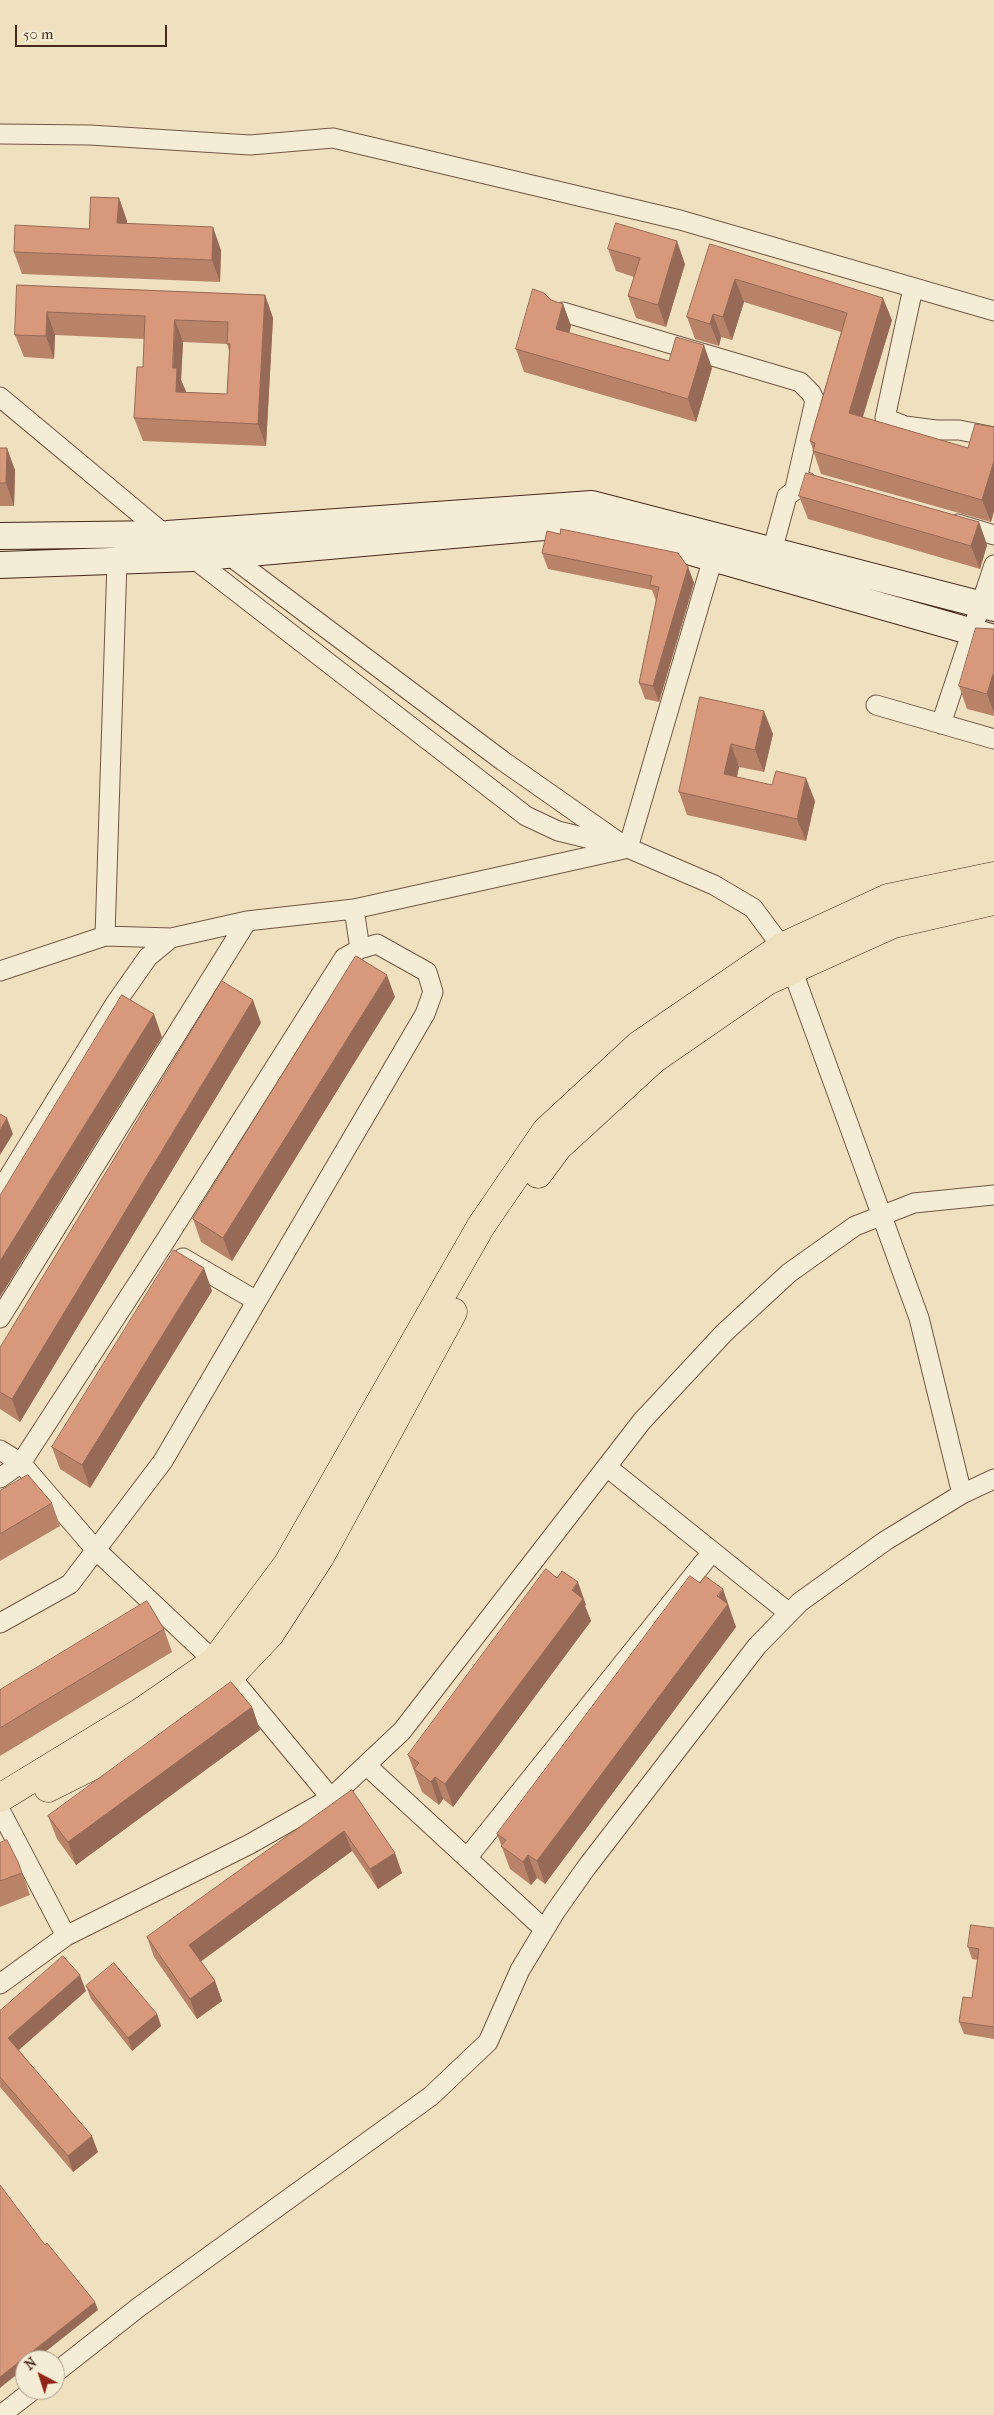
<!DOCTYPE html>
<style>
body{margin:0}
#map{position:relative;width:994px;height:2415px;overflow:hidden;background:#efe1bf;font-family:"IM FELL French Canon",serif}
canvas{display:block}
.north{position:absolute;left:15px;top:2350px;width:50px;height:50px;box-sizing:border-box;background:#f5ecd5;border:1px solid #af9e8b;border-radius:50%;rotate:320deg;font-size:14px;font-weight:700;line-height:20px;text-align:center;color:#46291b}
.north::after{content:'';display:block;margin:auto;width:18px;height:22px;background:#8f2418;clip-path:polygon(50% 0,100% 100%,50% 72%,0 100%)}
.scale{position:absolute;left:15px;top:25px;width:152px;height:22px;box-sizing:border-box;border:2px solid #46291b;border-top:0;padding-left:6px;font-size:15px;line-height:18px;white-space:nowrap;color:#46291b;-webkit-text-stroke:4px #f5ecd5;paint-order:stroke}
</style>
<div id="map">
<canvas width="994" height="2415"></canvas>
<div class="north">N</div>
<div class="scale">50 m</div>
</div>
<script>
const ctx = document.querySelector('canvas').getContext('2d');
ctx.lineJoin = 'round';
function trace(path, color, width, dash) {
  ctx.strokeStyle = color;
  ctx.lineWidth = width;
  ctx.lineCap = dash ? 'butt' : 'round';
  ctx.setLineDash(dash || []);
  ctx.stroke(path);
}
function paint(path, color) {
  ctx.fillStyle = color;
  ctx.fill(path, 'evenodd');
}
const minor = new Path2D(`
 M 0,134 L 90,135 L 250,145 L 333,138 L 680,220 L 994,311
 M 913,288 L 885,418 L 905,426 L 936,430 L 959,430 L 994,437
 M 563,312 L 800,382 L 811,393 L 815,401 L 795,488
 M 0,397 L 193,558 L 526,816 L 558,831 L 628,848 L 714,885 L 753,908 L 782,947 L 792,969 L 919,1318 L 962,1494
 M 958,524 L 994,535
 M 772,551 L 787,496 L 807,482
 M 226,553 L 503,761 L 620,843
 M 876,705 L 994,739
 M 941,724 L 994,565
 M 628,848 L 713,558
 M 354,909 L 360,949
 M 105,936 L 117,561
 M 0,971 L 105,936 L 171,938
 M 0,1191 L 115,1004 L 148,957 L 171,938 L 247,921 L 354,909 L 624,849
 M 183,1258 L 255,1300
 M 0,1318 L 247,921
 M 0,1450 L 21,1463 L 95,1549 L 230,1676 L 331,1798
 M 607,1467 L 789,1613
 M 0,1478 L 21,1463 L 162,1246 L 344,958 L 360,949 L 377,944 L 427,972 L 433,992 L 425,1014 L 163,1461 L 70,1584 L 0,1623
 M 366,1765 L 544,1929
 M 1,1812 L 66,1936
 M 467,1858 L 712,1552
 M 0,1984 L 66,1936 L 250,1844 L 331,1798 L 402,1731 L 642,1421 L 724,1333 L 789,1273 L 855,1226 L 914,1203 L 994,1195
 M 55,2373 L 139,2307 L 431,2096 L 488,2042 L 520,1970 L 555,1912 L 586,1868 L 757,1646 L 800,1602 L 885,1541 L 962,1494 L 994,1479
 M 1,2415 L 33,2390`);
const secondary = new Path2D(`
 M 0,536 L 167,534 L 592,504 L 994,608
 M 0,565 L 193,558 L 589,523 L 994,638`);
const primary = new Path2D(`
 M 538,1174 L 558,1147 L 654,1059 L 767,981 L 893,924 L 994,901
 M 48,1788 L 94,1765 L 230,1676 L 270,1634 L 320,1557 L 453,1312
 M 0,1798 L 141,1712 L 215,1661 L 287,1565 L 481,1226 L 546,1131 L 639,1045 L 782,947 L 888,898 L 994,876`);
const wall = new Path2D(`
 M 119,198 L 127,221 L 127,223 L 221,250 L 220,282 L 22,274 L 14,252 L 89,229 Z
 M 710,244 L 892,320 L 863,417 L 968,448 L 994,427 L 994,511 L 991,522 L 821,474 L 810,441 L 841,332 L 744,302 L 732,340 L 721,337 L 719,346 L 695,339 L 687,317 Z
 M 608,249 L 685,264 L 666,327 L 636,318 L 628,296 L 634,277 L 616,271 Z
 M 17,285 L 265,295 L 273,318 L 266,446 L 143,441 L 134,418 L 143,367 L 144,339 L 55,335 L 54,359 L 24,357 L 15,335 ZM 183,342 L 227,344 L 229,351 L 227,394 L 185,392 L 181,380 Z
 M 551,300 L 563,304 L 571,326 L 569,333 L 669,361 L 712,368 L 696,422 L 524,372 L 516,349 Z
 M 0,448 L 15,470 L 14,506 L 0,506 Z
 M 799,496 L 979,522 L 987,545 L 980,569 L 808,519 Z
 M 542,553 L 688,567 L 694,583 L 659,702 L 645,699 L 639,683 L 656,601 L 652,590 L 548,569 Z
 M 994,629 L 994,716 L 967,709 L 959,686 Z
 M 700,697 L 773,734 L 764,772 L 739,767 L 737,777 L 815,801 L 806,841 L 687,815 L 679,792 Z
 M 395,997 L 232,1261 L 201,1242 L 193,1219 Z
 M 261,1023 L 20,1422 L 0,1409 L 0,1348 Z
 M 212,1291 L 90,1488 L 60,1469 L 52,1447 Z
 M 0,1491 L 52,1503 L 60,1526 L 0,1561 Z
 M 586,1605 L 585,1606 L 591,1621 L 453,1807 L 443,1799 L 439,1805 L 422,1792 L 408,1755 Z
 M 730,1612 L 736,1627 L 545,1884 L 537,1878 L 531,1885 L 510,1869 L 497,1834 Z
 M 164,1629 L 172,1652 L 0,1756 L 0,1690 Z
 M 252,1707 L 260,1730 L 76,1865 L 57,1839 L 48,1816 Z
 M 352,1790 L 402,1873 L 378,1889 L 352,1851 L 201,1961 L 215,1981 L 222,2001 L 197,2019 L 154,1957 L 147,1937 Z
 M 0,1843 L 18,1862 L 30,1895 L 0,1907 Z
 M 994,1928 L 994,2039 L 964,2034 L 959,2022 L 972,1998 L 978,1960 L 972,1959 L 968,1947 Z
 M 86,1986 L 157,2014 L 161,2026 L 132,2051 L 91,1999 Z
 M 86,1991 L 19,2050 L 98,2152 L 73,2172 L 0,2087 L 0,2011 Z`);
const shadedWall = new Path2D(`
 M 119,198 L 127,221 L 126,246 L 117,223 Z
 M 213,227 L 221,250 L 220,282 L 212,260 Z
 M 677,241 L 685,264 L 666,327 L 658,305 Z
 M 735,279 L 744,302 L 732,340 L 723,317 Z
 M 265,295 L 273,318 L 266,446 L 258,424 Z
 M 883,298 L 892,320 L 857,435 L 849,413 Z
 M 563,304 L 571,326 L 564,351 L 556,329 Z
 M 47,312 L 55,335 L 54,359 L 46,336 Z
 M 713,314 L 721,337 L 719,346 L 710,324 Z
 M 175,320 L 183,342 L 181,380 L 186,391 L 184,415 L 176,392 L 173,368 Z
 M 704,345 L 712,368 L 696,422 L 688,399 Z
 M 7,448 L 15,470 L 14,506 L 6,483 Z
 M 994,461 L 994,511 L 991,522 L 982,500 Z
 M 979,522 L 987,545 L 980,569 L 971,546 Z
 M 688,567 L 694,583 L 659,702 L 653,686 Z
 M 993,674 L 994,677 L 994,713 L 987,694 Z
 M 764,711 L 773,734 L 764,772 L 755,750 Z
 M 731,744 L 739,767 L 732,797 L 724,774 Z
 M 806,778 L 815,801 L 806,841 L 797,819 Z
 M 387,975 L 395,997 L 232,1261 L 223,1238 Z
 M 253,1000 L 261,1023 L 20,1422 L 12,1399 Z
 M 154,1014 L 162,1037 L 0,1297 L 0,1261 Z
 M 7,1118 L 13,1134 L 0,1155 L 0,1130 Z
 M 204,1268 L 212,1291 L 90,1488 L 82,1465 Z
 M 578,1582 L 586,1605 L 585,1606 L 591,1621 L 453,1807 L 445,1784 Z
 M 723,1589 L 736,1627 L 545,1884 L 537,1861 Z
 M 252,1707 L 260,1730 L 76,1865 L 68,1842 Z
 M 435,1777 L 443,1799 L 439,1805 L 431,1782 Z
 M 344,1831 L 352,1851 L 196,1965 L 189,1945 Z
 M 395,1853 L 402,1873 L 378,1889 L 370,1869 Z
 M 528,1855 L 537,1878 L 531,1885 L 523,1862 Z
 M 80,1975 L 86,1991 L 14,2054 L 8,2038 Z
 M 215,1981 L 222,2001 L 197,2019 L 190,1999 Z
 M 157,2014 L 161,2026 L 132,2051 L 128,2038 Z
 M 92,2136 L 98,2152 L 73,2172 L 68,2156 Z
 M 95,2302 L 98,2310 L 35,2360 L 25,2360 L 25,2368 L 0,2388 L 0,2377 Z`);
const building = new Path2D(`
 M 91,197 L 119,198 L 117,223 L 213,227 L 212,260 L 14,252 L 15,225 L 89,229 Z
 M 616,223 L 677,241 L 658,305 L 628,296 L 640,258 L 608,249 Z
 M 710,244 L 883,298 L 849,413 L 968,448 L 975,424 L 994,427 L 994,461 L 982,500 L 813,451 L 815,443 L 810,441 L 847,313 L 735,279 L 723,317 L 713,314 L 710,324 L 687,317 Z
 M 17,285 L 265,295 L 258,424 L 134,418 L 137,367 L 143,367 L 145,316 L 47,312 L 46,336 L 15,335 ZM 175,320 L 228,322 L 227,344 L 230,344 L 227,394 L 176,392 L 177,368 L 173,368 Z
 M 533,289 L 544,293 L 551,300 L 563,304 L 556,329 L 669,361 L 676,337 L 704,345 L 688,399 L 516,349 Z
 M 0,448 L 7,448 L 6,483 L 0,483 Z
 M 806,473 L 979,522 L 971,546 L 799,496 Z
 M 561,529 L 678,553 L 688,567 L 653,686 L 639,683 L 659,587 L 650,585 L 652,576 L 542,553 L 547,531 L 560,534 Z
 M 976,628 L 994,629 L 994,674 L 993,674 L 987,694 L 959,686 Z
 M 700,697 L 764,711 L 755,750 L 731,744 L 724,774 L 772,785 L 776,771 L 806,778 L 797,819 L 679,792 Z
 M 356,956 L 387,975 L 223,1238 L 193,1219 Z
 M 222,981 L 253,1000 L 12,1399 L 0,1392 L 0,1348 Z
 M 122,995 L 154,1014 L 0,1261 L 0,1196 Z
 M 0,1114 L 7,1118 L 0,1130 Z
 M 174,1250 L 204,1268 L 82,1465 L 52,1447 Z
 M 28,1475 L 52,1503 L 0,1534 L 0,1491 Z
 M 546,1569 L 557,1578 L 562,1571 L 578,1582 L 572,1590 L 583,1599 L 445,1784 L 435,1777 L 431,1782 L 414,1769 L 419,1763 L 408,1755 Z
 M 690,1576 L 700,1583 L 705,1576 L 723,1589 L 717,1596 L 728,1604 L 537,1861 L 528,1855 L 523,1862 L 501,1846 L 506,1840 L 497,1834 Z
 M 147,1601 L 164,1629 L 0,1728 L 0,1690 Z
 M 231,1682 L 252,1707 L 68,1842 L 48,1816 Z
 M 352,1790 L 395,1853 L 370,1869 L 344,1831 L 189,1945 L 215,1981 L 190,1999 L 147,1937 Z
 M 7,1840 L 18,1862 L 22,1873 L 0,1881 L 0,1843 Z
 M 971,1925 L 994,1928 L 994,2027 L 959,2022 L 963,1997 L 972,1998 L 979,1949 L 968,1947 Z
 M 63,1956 L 80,1975 L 8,2038 L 92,2136 L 68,2156 L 0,2077 L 0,2011 Z
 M 114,1963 L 157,2014 L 128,2038 L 86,1986 Z
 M 0,2185 L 45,2245 L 47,2243 L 95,2302 L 0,2377 Z`);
trace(minor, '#705744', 21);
trace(secondary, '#46291b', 28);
trace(primary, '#46291b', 29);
trace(minor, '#f5ecd5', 19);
trace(secondary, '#f5ecd5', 26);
trace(primary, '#efe1bf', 28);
paint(wall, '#b9836a');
paint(shadedWall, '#966a56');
paint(building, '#d7987b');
trace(building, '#966a56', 1);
</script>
